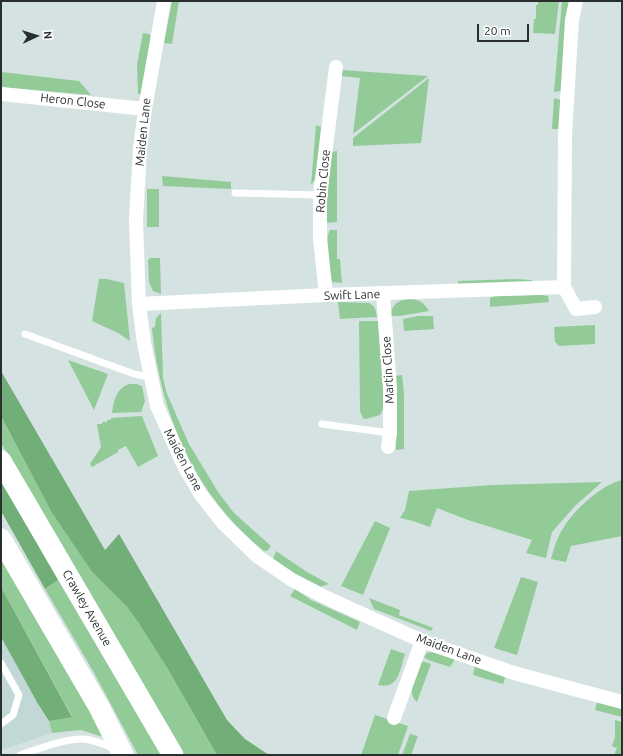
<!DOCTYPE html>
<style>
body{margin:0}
#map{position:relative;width:623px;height:756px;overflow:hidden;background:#d4e2e1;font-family:Ubuntu,sans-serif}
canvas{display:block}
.frame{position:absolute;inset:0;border:2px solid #292e2e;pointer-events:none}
.north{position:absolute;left:16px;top:16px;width:40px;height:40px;-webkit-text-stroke:3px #fff;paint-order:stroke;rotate:86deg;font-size:11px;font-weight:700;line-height:16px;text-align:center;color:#292e2e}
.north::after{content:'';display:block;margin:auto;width:14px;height:18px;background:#292e2e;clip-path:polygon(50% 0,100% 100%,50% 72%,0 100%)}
.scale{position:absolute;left:477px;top:24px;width:52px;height:18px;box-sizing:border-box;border:2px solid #292e2e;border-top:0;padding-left:5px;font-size:12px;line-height:14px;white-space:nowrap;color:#292e2e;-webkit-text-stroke:3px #fff;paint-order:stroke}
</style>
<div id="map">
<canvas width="623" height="756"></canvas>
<div class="frame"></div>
<div class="north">N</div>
<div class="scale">20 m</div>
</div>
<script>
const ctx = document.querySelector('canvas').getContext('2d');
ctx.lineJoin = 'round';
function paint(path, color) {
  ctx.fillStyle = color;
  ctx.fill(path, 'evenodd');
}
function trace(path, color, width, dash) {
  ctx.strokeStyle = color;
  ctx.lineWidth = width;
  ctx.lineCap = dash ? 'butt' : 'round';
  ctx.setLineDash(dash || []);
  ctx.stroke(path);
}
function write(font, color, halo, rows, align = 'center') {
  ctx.font = font + ' Ubuntu,sans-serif';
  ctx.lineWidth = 4;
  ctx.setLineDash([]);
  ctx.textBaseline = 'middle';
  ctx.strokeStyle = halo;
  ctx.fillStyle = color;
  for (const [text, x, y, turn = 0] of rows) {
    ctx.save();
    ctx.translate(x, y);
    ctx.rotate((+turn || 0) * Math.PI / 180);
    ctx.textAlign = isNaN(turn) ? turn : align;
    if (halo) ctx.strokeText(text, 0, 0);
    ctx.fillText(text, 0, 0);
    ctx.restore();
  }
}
const built = new Path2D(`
 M 1,637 L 38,704 L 49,721 L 52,733 L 5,749 L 1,749 Z`);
const green = new Path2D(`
 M 172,1 L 179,1 L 172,44 L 164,43 Z
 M 538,1 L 559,1 L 555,34 L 533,33 L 534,19 L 536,19 L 536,5 L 538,5 Z
 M 562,1 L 571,1 L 561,91 L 554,92 Z
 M 143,33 L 149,34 L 151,36 L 142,92 L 140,94 L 138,94 L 137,64 Z
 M 341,70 L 428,76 L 353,134 L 360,78 L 341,76 Z
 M 1,72 L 79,81 L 91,95 L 1,87 Z
 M 429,78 L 421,143 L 353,146 L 353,138 Z
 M 554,98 L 561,100 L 561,129 L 552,129 Z
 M 316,125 L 321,127 L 316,178 L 311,185 Z
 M 337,151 L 337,222 L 329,223 L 326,222 L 326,217 L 328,184 L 332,152 Z
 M 162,176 L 231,182 L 231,189 L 163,186 Z
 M 147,189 L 159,189 L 159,227 L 147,227 Z
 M 330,230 L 337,230 L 337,259 L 340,259 L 342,283 L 332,282 C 329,270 324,240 330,230 Z
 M 150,258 L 160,258 L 161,294 L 153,291 L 149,282 L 148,260 Z
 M 99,279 L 107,279 L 124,283 L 130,341 L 118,333 L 92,321 Z
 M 515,279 L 532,280 L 532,283 L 458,286 L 458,281 Z
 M 541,295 L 548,296 L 549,302 L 490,307 L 490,298 L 494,296 Z
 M 407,299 C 418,299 423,301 429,311 L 400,316 L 390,316 C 392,305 397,301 407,299 Z
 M 338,302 L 369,303 C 375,306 376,310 377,317 L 340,319 Z
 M 161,313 L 163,378 L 167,394 L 189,444 L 218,492 L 234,513 L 271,546 L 267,551 L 264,551 C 195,496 160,414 152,328 L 155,327 L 156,318 Z
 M 418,316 L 433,316 L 434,329 L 404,331 L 403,319 Z
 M 359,321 L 378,321 L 384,400 L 383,409 L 380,415 L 366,419 L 363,418 L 360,411 Z
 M 595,325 L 595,344 L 559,346 L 555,342 L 554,327 Z
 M 68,360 L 108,374 L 94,410 Z
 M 402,375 L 404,394 L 404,449 L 396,450 L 395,376 Z
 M 130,384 L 136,384 L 142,386 L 145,401 L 141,412 L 112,413 C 114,400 116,388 130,384 Z
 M 1,416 L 52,513 L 92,572 L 127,607 L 138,622 L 169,671 L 217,755 L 184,755 L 1,443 Z
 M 142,416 L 158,456 L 138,467 L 126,446 L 118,450 L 118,452 L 92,467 L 90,464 L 101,447 L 97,424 L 102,424 L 102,422 L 107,422 L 107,420 L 111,420 L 111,418 Z
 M 622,480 L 622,536 L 571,546 L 566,562 L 551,559 C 553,552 555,544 558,538 C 568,515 598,486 622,480 Z
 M 602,482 L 575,506 L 552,532 L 546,558 L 526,553 L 532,540 L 468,520 L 437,508 L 430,527 L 413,521 L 400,518 L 405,510 L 409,491 L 492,485 Z
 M 375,521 L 390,528 L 363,595 L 341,586 Z
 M 1,548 L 106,738 L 81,730 L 52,733 L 49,721 L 72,716 L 1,587 Z
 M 276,551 L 307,572 L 329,584 L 320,587 L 291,572 L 273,559 Z
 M 521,577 L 538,582 L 517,655 L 494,648 Z
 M 58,580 L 161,755 L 138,755 L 93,671 L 45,589 Z
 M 295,589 L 311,600 L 360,622 L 357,630 L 290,596 Z
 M 369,598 L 400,610 L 399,615 L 433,628 L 431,631 L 374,609 Z
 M 391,649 L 405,654 C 400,669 399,690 378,685 Z
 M 432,652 L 455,659 L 450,667 L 428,660 L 424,657 L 427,653 Z
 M 422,661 L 431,664 L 417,702 C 405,692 417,673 422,661 Z
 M 475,666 L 504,676 L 505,678 L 503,684 L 473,675 Z
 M 597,702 L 619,707 L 622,709 L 622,717 L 595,710 Z
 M 375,715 L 408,726 L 398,755 L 361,755 Z
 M 615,720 L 622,722 L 622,755 L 614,755 L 617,748 L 612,746 L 615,737 Z
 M 410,734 L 418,736 L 411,755 L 402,755 Z`);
const forest = new Path2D(`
 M 1,371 L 105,550 L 119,534 L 227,720 L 245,739 L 269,755 L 217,755 L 169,671 L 138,622 L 127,607 L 92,572 L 52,513 L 1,416 Z
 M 1,481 L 58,580 L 45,589 L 1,511 Z
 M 1,587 L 66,706 L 72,717 L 49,721 L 38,704 L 1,637 Z`);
const service = new Path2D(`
 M 235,193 L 320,195
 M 25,334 L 134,374 L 150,377
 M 322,424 L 390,433
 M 1,663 L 19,695 L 13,715 L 1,724
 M 20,755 C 38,749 60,740 80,739 C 91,738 105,745 115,749`);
const minor = new Path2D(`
 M 164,1 L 145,109 L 140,149 L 136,220 L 139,304 L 144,343 L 157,406 L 184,466 L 201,495 L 223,523 L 257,556 L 292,580 L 329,599 L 422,641 L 514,673 L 622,702
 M 1,94 L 145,109
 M 564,287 L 576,309 L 595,307
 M 383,294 L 390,388 L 390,433 L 388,447
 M 326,295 L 320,238 L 320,195 L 336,67
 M 139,304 L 326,295 L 564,287 L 565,134 L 572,20 L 576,1
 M 394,718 L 422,641`);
const primary = new Path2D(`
 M 1,461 L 173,755
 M 1,539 L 99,707 L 123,755`);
const streetNames = [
 ["Heron Close",73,101,6],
 ["Maiden Lane",143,132,-84],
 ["Robin Close",323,181,-85],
 ["Swift Lane",352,295,-2],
 ["Martin Close",388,370,-93],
 ["Maiden Lane",183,460,62],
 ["Crawley Avenue",87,608,60],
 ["Maiden Lane",449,649,20]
];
paint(built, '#c1d8d7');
paint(green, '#93cb98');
paint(forest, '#72ae78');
trace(service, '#fff', 7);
trace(minor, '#fff', 14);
trace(primary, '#fff', 21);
write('12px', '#292e2e', '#fff', streetNames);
</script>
